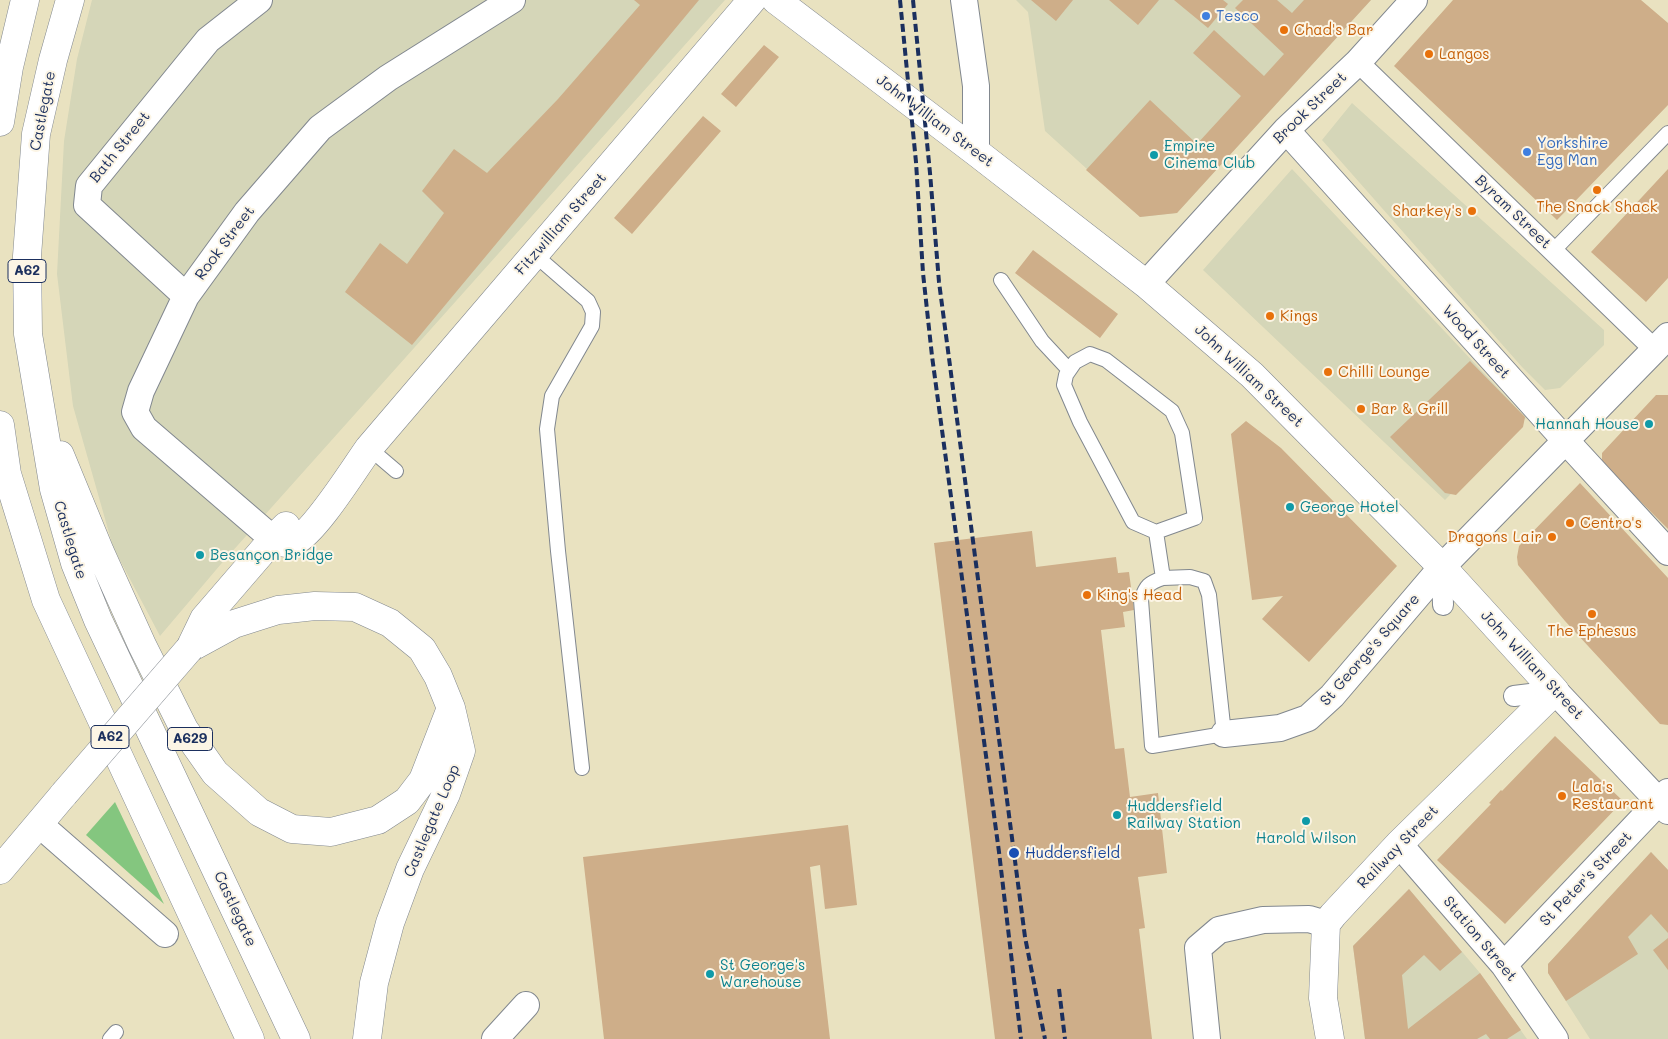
<!DOCTYPE html>
<meta charset="utf-8">
<style>
body{margin:0}
canvas{display:block;background:#e9e2c0}
</style>
<canvas width="1668" height="1039"></canvas>
<script>
const ctx = document.querySelector('canvas').getContext('2d');
ctx.lineJoin = 'round';
function paint(path, color) {
  ctx.fillStyle = color;
  ctx.fill(path, 'evenodd');
}
function trace(path, color, width, dash) {
  ctx.strokeStyle = color;
  ctx.lineWidth = width;
  ctx.lineCap = dash ? 'butt' : 'round';
  ctx.setLineDash(dash || []);
  ctx.stroke(path);
}
function write(font, color, halo, rows, align = 'center') {
  ctx.font = font + ' Mali,sans-serif';
  ctx.lineWidth = 4;
  ctx.setLineDash([]);
  ctx.textBaseline = 'middle';
  ctx.strokeStyle = halo;
  ctx.fillStyle = color;
  for (const [text, x, y, turn = 0] of rows) {
    ctx.save();
    ctx.translate(x, y);
    ctx.rotate((+turn || 0) * Math.PI / 180);
    ctx.textAlign = isNaN(turn) ? turn : align;
    if (halo) ctx.strokeText(text, 0, 0);
    ctx.fillText(text, 0, 0);
    ctx.restore();
  }
}
const built = new Path2D(`
 M 92,0 L 725,0 L 221,564 L 160,636 L 113,547 L 73,406 L 57,274 L 64,141 L 77,59 Z
 M 1016,0 L 1371,0 L 1177,213 L 1140,217 L 1045,131 L 1028,12 Z
 M 1352,103 L 1604,330 L 1604,345 L 1560,388 L 1545,390 L 1522,367 L 1322,140 Z
 M 1292,169 L 1526,418 L 1445,500 L 1203,270 Z
 M 1651,852 L 1668,870 L 1668,1039 L 1590,1039 L 1548,973 L 1548,964 Z
 M 1409,889 L 1480,973 L 1527,1039 L 1365,1039 L 1353,946 Z`);
const green = new Path2D(`
 M 115,802 L 164,904 L 86,835 Z`);
const building = new Path2D(`
 M 634,0 L 699,0 L 412,345 L 345,292 L 380,243 L 407,264 L 444,213 L 422,191 L 454,149 L 487,173 L 558,99 L 640,5 Z
 M 1031,0 L 1073,0 L 1056,21 Z
 M 1109,0 L 1159,0 L 1138,25 Z
 M 1174,0 L 1223,0 L 1228,4 L 1208,28 Z
 M 1243,0 L 1277,0 L 1292,13 L 1304,0 L 1371,0 L 1177,213 L 1140,217 L 1086,170 L 1150,100 L 1197,144 L 1241,96 L 1193,53 L 1214,30 L 1264,76 L 1284,54 L 1235,8 Z
 M 1453,0 L 1641,0 L 1668,23 L 1668,105 L 1557,220 L 1394,66 Z
 M 764,45 L 779,57 L 736,107 L 721,94 Z
 M 703,116 L 721,131 L 632,234 L 614,218 Z
 M 1668,169 L 1668,278 L 1646,302 L 1591,252 Z
 M 1033,250 L 1118,314 L 1100,338 L 1015,273 Z
 M 1470,361 L 1525,417 L 1523,427 L 1456,495 L 1445,493 L 1390,437 Z
 M 1656,395 L 1668,395 L 1668,529 L 1602,463 L 1602,453 Z
 M 1246,421 L 1281,448 L 1397,566 L 1309,662 L 1262,619 L 1283,596 L 1252,600 L 1231,434 Z
 M 1580,483 L 1668,578 L 1668,725 L 1660,724 L 1565,621 L 1518,565 L 1517,557 L 1519,546 Z
 M 1032,531 L 1036,567 L 1116,557 L 1118,573 L 1129,572 L 1134,610 L 1123,612 L 1125,627 L 1101,630 L 1115,749 L 1124,748 L 1130,797 L 1158,793 L 1167,873 L 1138,877 L 1145,928 L 1139,929 L 1152,1039 L 995,1039 L 934,543 Z
 M 1555,736 L 1623,801 L 1505,924 L 1437,860 L 1491,804 L 1489,803 L 1501,790 L 1502,791 Z
 M 848,825 L 857,905 L 825,909 L 820,865 L 810,867 L 830,1039 L 604,1039 L 583,857 Z
 M 1651,852 L 1668,870 L 1668,933 L 1651,914 L 1628,937 L 1638,954 L 1566,1001 L 1548,973 L 1548,964 Z
 M 1409,889 L 1462,952 L 1440,971 L 1424,955 L 1402,975 L 1408,1029 L 1480,973 L 1521,1030 L 1507,1039 L 1490,1039 L 1486,1034 L 1477,1039 L 1365,1039 L 1353,946 Z
 M 1668,938 L 1668,970 L 1653,950 Z`);
const service = new Path2D(`
 M 1553,251 L 1668,133
 M 535,255 L 588,301 L 593,312 L 592,326 L 552,396 L 547,429 L 558,551 L 582,768
 M 1001,280 L 1042,341 L 1069,370
 M 1090,354 L 1106,360 L 1172,411 L 1182,433 L 1195,518 L 1156,532 L 1133,522 L 1080,422 L 1064,385 L 1066,375 L 1075,362 Z
 M 369,448 L 396,471
 M 1156,532 L 1163,578 C 1149,583 1146,585 1141,600 L 1152,746 L 1224,734 L 1209,595 L 1204,581 L 1190,577 L 1163,578
 M 110,1039 L 116,1032`);
const pedestrian = new Path2D(`
 M 1358,62 L 1655,350
 M 1442,567 L 1443,605
 M 1514,696 L 1555,691`);
const minor = new Path2D(`
 M 964,0 L 976,86 L 976,152
 M 1286,130 L 1566,441 L 1668,552
 M 1146,284 L 1286,130 L 1358,62 L 1414,0
 M 186,296 L 87,205 L 89,186 L 208,40 L 259,0
 M 273,539 L 144,428 L 135,412 L 141,391 L 186,296 L 247,212 L 320,128 L 388,78 L 512,0
 M 1555,691 L 1668,811
 M 1224,734 L 1280,728 L 1308,718 L 1332,696 L 1442,567 L 1668,336
 M 39,824 L 165,934
 M 1399,844 L 1504,965 L 1555,1039
 M 1504,965 L 1668,792
 M 495,1039 L 526,1005
 M 1207,1039 L 1198,948 L 1219,930 L 1263,920 L 1309,919 L 1326,924`);
const tertiary = new Path2D(`
 M 776,0 L 976,152 L 1146,284 L 1252,375 L 1442,567 L 1555,691 L 1399,844 L 1333,915 L 1326,924 L 1323,998 L 1330,1039
 M 273,539 C 281,542 287,545 295,541 C 315,532 354,469 369,448 L 752,0
 M 190,648 L 204,619 L 273,539 L 286,526`);
const trunk = new Path2D(`
 M 70,0 L 53,60 L 36,134 L 27,256 L 28,334 L 54,489 L 75,563 L 98,620 L 296,1039
 M 0,122 L 9,67 L 25,0
 M 0,425 L 7,474 L 46,600 L 250,1039
 M 60,455 L 100,552 L 142,645 L 184,729 L 215,773 L 259,812 L 292,829 L 331,832 L 378,820 L 407,801 L 423,780 L 451,708
 M 190,648 L 234,624 L 278,610 L 315,606 L 355,607 L 390,623 L 422,649 L 438,676 L 451,708 L 461,751 L 446,794 L 410,869 L 390,923 L 374,983 L 367,1039
 M 0,870 L 64,794`);
const rail = new Path2D(`
 M 900,0 L 916,162 L 923,273 L 932,356 L 999,852 L 1021,1039
 M 913,0 L 930,173 L 939,282 L 1025,937 L 1045,1039
 M 1059,989 L 1065,1039`);
const trunkBridge = new Path2D(`
 M 64,794 L 190,648`);
const markers = [
 [1206,16,5,"#3f7fe0"],
 [1284,30,5,"#e8710a"],
 [1429,54,5,"#e8710a"],
 [1527,152,5,"#3f7fe0"],
 [1154,155,5,"#0f9aa8"],
 [1597,190,5,"#e8710a"],
 [1472,211,5,"#e8710a"],
 [1270,316,5,"#e8710a"],
 [1328,372,5,"#e8710a"],
 [1361,409,5,"#e8710a"],
 [1649,424,5,"#0f9aa8"],
 [1290,507,5,"#0f9aa8"],
 [1570,523,5,"#e8710a"],
 [1552,537,5,"#e8710a"],
 [200,555,5,"#0f9aa8"],
 [1087,595,5,"#e8710a"],
 [1592,614,5,"#e8710a"],
 [1562,796,5,"#e8710a"],
 [1117,815,5,"#0f9aa8"],
 [1306,821,5,"#0f9aa8"],
 [1014,853,6,"#1a4fb4"],
 [710,974,5,"#0f9aa8"]
];
const shields = [
 [27,271,38],
 [110,737,38],
 [190,739,45]
];
const shieldNames = [
 ["A62",27,271],
 ["A62",110,737],
 ["A629",190,739]
];
const shopNames = [
 ["Tesco",1216,16],
 ["Yorkshire",1537,143],
 ["Egg Man",1537,160]
];
const foodNames = [
 ["Chad's Bar",1294,30],
 ["Langos",1439,54],
 ["The Snack Shack",1597,207,"center"],
 ["Sharkey's",1462,211,"right"],
 ["Kings",1280,316],
 ["Chilli Lounge",1338,372],
 ["Bar & Grill",1371,409],
 ["Centro's",1580,523],
 ["Dragons Lair",1542,537,"right"],
 ["King's Head",1097,595],
 ["The Ephesus",1592,631,"center"],
 ["Lala's",1572,787],
 ["Restaurant",1572,804]
];
const streetNames = [
 ["Brook Street",1310,108,-44],
 ["Castlegate",43,111,-79],
 ["John William Street",935,121,37],
 ["Bath Street",120,147,-51],
 ["Byram Street",1513,212,44],
 ["Fitzwilliam Street",561,224,-49],
 ["Rook Street",225,243,-53],
 ["Wood Street",1476,342,48],
 ["John William Street",1249,376,43],
 ["Castlegate",70,540,73],
 ["St George's Square",1370,650,-49],
 ["John William Street",1532,665,47],
 ["Castlegate Loop",432,821,-67],
 ["Railway Street",1398,847,-46],
 ["St Peter's Street",1586,879,-46],
 ["Castlegate",235,909,65],
 ["Station Street",1480,939,50]
];
const cultureNames = [
 ["Empire",1164,146],
 ["Cinema Club",1164,163],
 ["Hannah House",1639,424,"right"],
 ["George Hotel",1300,507],
 ["Besançon Bridge",210,555],
 ["Huddersfield",1127,806],
 ["Railway Station",1127,823],
 ["Harold Wilson",1306,838,"center"],
 ["St George's",720,965],
 ["Warehouse",720,982]
];
const transitNames = [
 ["Huddersfield",1025,853]
];
paint(built, '#d5d6b8');
paint(green, '#84c67f');
paint(building, '#ceae89');
trace(service, '#82888f', 16);
trace(pedestrian, '#82888f', 22);
trace(minor, '#82888f', 28);
trace(tertiary, '#82888f', 29);
trace(trunk, '#82888f', 29);
trace(service, '#fff', 14);
trace(pedestrian, '#fff', 20);
trace(minor, '#fff', 26);
trace(tertiary, '#fff', 28);
trace(trunk, '#fff', 28);
trace(rail, '#1b2f5e', 4, [8, 4]);
trace(trunkBridge, '#82888f', 29, []);
trace(trunkBridge, '#fff', 28);
for (const [x, y, r, color] of markers) {
  const dot = new Path2D();
  dot.arc(x, y, r, 0, 2 * Math.PI);
  ctx.fillStyle = color;
  ctx.fill(dot);
  trace(dot, '#fcf5e5', 2);
}
for (const [x, y, w] of shields) {
  const box = new Path2D();
  box.roundRect(x - w / 2, y - 11.5, w, 23, 4);
  ctx.fillStyle = '#fcf5e5';
  ctx.fill(box);
  trace(box, '#1b2f5e', 1);
}
write('bold 14px', '#1b2f5e', null, shieldNames);
write('15px', '#366cbe', '#fcf5e5', shopNames, 'left');
write('15px', '#c56008', '#fcf5e5', foodNames, 'left');
write('15px', '#1b2f5e', '#fcf5e5', streetNames);
write('15px', '#0d838f', '#fcf5e5', cultureNames, 'left');
write('15px', '#164399', '#fcf5e5', transitNames, 'left');
</script>
